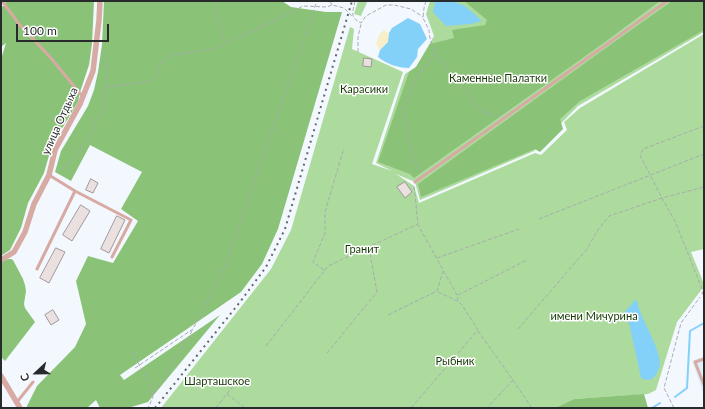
<!DOCTYPE html>
<meta charset="utf-8">
<style>
body{margin:0}
#map{position:relative;width:705px;height:409px;overflow:hidden;background:#f2f8fe;font-family:Lato,sans-serif}
canvas{display:block}
.frame{position:absolute;inset:0;border:2px solid #282b2c;pointer-events:none}
.north{position:absolute;left:16px;top:353px;width:40px;height:40px;-webkit-text-stroke:3px #fff;paint-order:stroke;rotate:248deg;font-size:11px;font-weight:700;line-height:16px;text-align:center;color:#282b2c}
.north::after{content:'';display:block;margin:auto;width:14px;height:18px;background:#282b2c;clip-path:polygon(50% 0,100% 100%,50% 72%,0 100%)}
.scale{position:absolute;left:16px;top:24px;width:93px;height:18px;box-sizing:border-box;border:2px solid #282b2c;border-top:0;padding-left:5px;font-size:12px;line-height:14px;white-space:nowrap;color:#282b2c;-webkit-text-stroke:3px #fff;paint-order:stroke}
</style>
<div id="map">
<canvas width="705" height="409"></canvas>
<div class="frame"></div>
<div class="north">С</div>
<div class="scale">100 m</div>
</div>
<script>
const ctx = document.querySelector('canvas').getContext('2d');
ctx.lineJoin = 'round';
function paint(path, color) {
  ctx.fillStyle = color;
  ctx.fill(path, 'evenodd');
}
function trace(path, color, width, dash) {
  ctx.strokeStyle = color;
  ctx.lineWidth = width;
  ctx.lineCap = dash ? 'butt' : 'round';
  ctx.setLineDash(dash || []);
  ctx.stroke(path);
}
function write(font, color, halo, rows, align = 'center') {
  ctx.font = font + ' Lato,sans-serif';
  ctx.lineWidth = 3;
  ctx.setLineDash([]);
  ctx.textBaseline = 'middle';
  ctx.strokeStyle = halo;
  ctx.fillStyle = color;
  for (const [text, x, y, turn = 0] of rows) {
    ctx.save();
    ctx.translate(x, y);
    ctx.rotate((+turn || 0) * Math.PI / 180);
    ctx.textAlign = isNaN(turn) ? turn : align;
    if (halo) ctx.strokeText(text, 0, 0);
    ctx.fillText(text, 0, 0);
    ctx.restore();
  }
}
const built = new Path2D(`
 M 704,356 L 704,395 L 692,361 Z`);
const green = new Path2D(`
 M 358,1 L 371,1 L 367,2 L 361,16 L 354,14 Z
 M 430,1 L 704,1 L 704,32 L 578,106 L 534,151 L 420,200 L 415,182 L 396,174 L 414,186 L 419,203 L 535,153 L 541,155 L 567,130 L 564,122 L 580,108 L 704,34 L 704,249 L 691,252 L 704,284 L 704,289 L 702,289 L 677,322 L 656,390 L 648,394 L 574,399 L 557,407 L 556,408 L 161,408 L 271,269 L 291,230 L 350,27 L 354,29 L 352,49 L 403,72 L 372,164 L 392,171 L 376,163 L 405,74 L 416,67 L 434,36 L 426,14 Z`);
const forest = new Path2D(`
 M 5,1 L 94,1 L 92,44 L 89,65 L 80,92 L 78,102 L 52,145 L 44,173 L 28,203 L 21,228 L 10,250 L 1,256 L 1,59 L 6,43 L 1,47 L 1,7 L 6,5 Z
 M 104,1 L 282,1 L 291,7 L 326,12 L 342,12 L 278,229 L 262,264 L 241,292 L 120,375 L 124,380 L 220,315 L 148,402 L 128,408 L 100,408 L 96,400 L 87,408 L 26,408 L 37,386 L 75,347 L 86,324 L 76,281 L 88,256 L 113,263 L 138,221 L 121,209 L 142,172 L 90,145 L 71,181 L 55,172 L 61,151 L 88,106 L 94,90 L 98,72 L 102,45 Z
 M 464,1 L 660,1 L 605,42 L 414,178 L 410,174 L 378,162 L 409,72 L 416,67 L 430,44 L 454,38 L 452,30 L 485,25 L 487,20 Z
 M 672,1 L 704,1 L 704,30 L 580,101 L 560,119 L 563,129 L 540,152 L 535,149 L 421,197 L 418,184 L 610,45 Z
 M 8,259 L 11,259 L 13,260 L 23,279 L 25,285 L 26,291 L 24,304 L 25,308 L 35,322 L 5,361 L 1,357 L 1,262 Z
 M 644,394 L 648,408 L 557,408 L 557,407 L 574,399 Z`);
const sand = new Path2D(`
 M 384,30 L 389,33 L 388,42 L 380,50 L 376,44 L 379,35 Z`);
const water = new Path2D(`
 M 435,1 L 452,1 L 465,6 L 482,21 L 470,24 L 446,26 L 433,12 Z
 M 408,18 L 420,24 L 427,39 L 418,49 L 417,57 L 409,68 C 398,68 387,64 378,57 L 380,50 L 388,42 L 389,33 L 392,28 Z
 M 636,299 C 638,304 639,309 641,314 C 647,328 660,350 660,365 C 659,369 657,373 655,376 C 650,382 646,380 641,378 L 637,359 L 628,319 L 624,313 Z`);
const stream = new Path2D(`
 M 675,397 L 687,388 L 690,331 L 704,323
 M 652,408 L 660,403`);
const building = new Path2D(`
 M 364,58 L 372,59 L 371,67 L 363,66 Z
 M 91,179 L 98,183 L 93,193 L 86,190 Z
 M 405,182 L 412,192 L 405,198 L 397,187 Z
 M 81,205 L 90,211 L 72,241 L 63,235 Z
 M 117,216 L 125,220 L 109,253 L 101,249 Z
 M 56,248 L 65,252 L 49,283 L 40,278 Z
 M 53,310 L 59,320 L 51,325 L 45,315 Z`);
const path = new Path2D(`
 M 214,1 C 216,15 221,29 225,42
 M 330,1 L 332,5 L 344,8 L 353,17
 M 355,1 C 353,12 349,17 361,23 L 366,16 L 386,5 L 394,5 L 411,9 L 423,17
 M 426,1 L 424,8 L 423,18 L 429,30 L 430,38 L 433,48 L 436,54 L 478,108 L 485,113 L 499,116
 M 358,52 L 358,37 L 361,24
 M 106,87 L 146,82 L 153,80 L 162,62 L 173,55 L 213,49 L 268,24 L 303,6 L 327,7 L 332,5
 M 57,171 L 63,168 L 77,155 L 91,133 L 103,110 L 106,91 L 107,62 L 102,49
 M 422,172 L 414,162 L 409,139 L 403,108 L 419,74 L 435,54
 M 539,219 L 704,154
 M 437,258 L 519,229
 M 324,270 L 313,262 L 325,233 L 325,212 L 344,148
 M 702,289 L 675,221 L 662,198 L 640,155 L 643,149 L 704,126
 M 438,292 L 457,301
 M 458,295 L 527,260
 M 388,315 L 437,291 L 443,271
 M 518,329 L 587,249 L 598,230 L 609,216 L 662,198 L 704,187
 M 478,331 L 513,380 L 487,408
 M 266,346 L 328,266 L 418,224 L 414,186
 M 132,352 L 149,382 L 153,397 L 148,408
 M 327,353 L 377,292 L 369,248
 M 135,368 L 193,329 L 226,264 L 317,1
 M 513,380 L 531,407 L 530,408
 M 227,394 L 245,408
 M 152,395 L 186,342 L 193,329
 M 216,408 L 241,376
 M 411,408 L 478,330 L 462,305 L 458,301 L 457,295 L 418,225
 M 674,408 L 664,388 L 681,323 L 700,297`);
const lane = new Path2D(`
 M 2,1 L 19,24 L 50,57 L 83,97
 M 49,175 L 75,191 L 131,220 L 112,257
 M 415,182 L 667,1
 M 37,269 L 75,191
 M 703,293 L 704,293
 M 704,359 L 695,362 L 704,385
 M 17,402 L 33,382`);
const street = new Path2D(`
 M 1,260 L 14,252 L 25,232 L 34,204 L 49,175 L 55,150 L 80,104 L 93,71 L 99,20 L 100,1
 M 1,376 L 20,408`);
const rail = new Path2D(`
 M 155,408 L 240,302 L 266,267 L 285,229 L 352,1`);
const parkNames = [
 ["Каменные Палатки",498,78],
 ["Карасики",364,89],
 ["Гранит",362,249],
 ["имени Мичурина",594,316],
 ["Рыбник",455,361],
 ["Шарташское",217,381]
];
const streetNames = [
 ["улица Отдыха",60,121,-66]
];
paint(built, '#e0eef8');
paint(green, '#acdb9d');
paint(forest, '#8ac377');
paint(sand, '#f8eec8');
paint(water, '#83d1f9');
trace(stream, '#83d1f9', 2);
paint(building, '#eae0df');
trace(building, '#a19897', 1);
trace(path, '#a7acb0', 1, [4, 2]);
trace(lane, '#d7aaa3', 3);
trace(street, '#d7aaa3', 5.5);
trace(rail, '#64686b', 2, [2, 4]);
write('11px', '#143903', '#fff', parkNames);
write('11px', '#282b2c', '#fff', streetNames);
</script>
